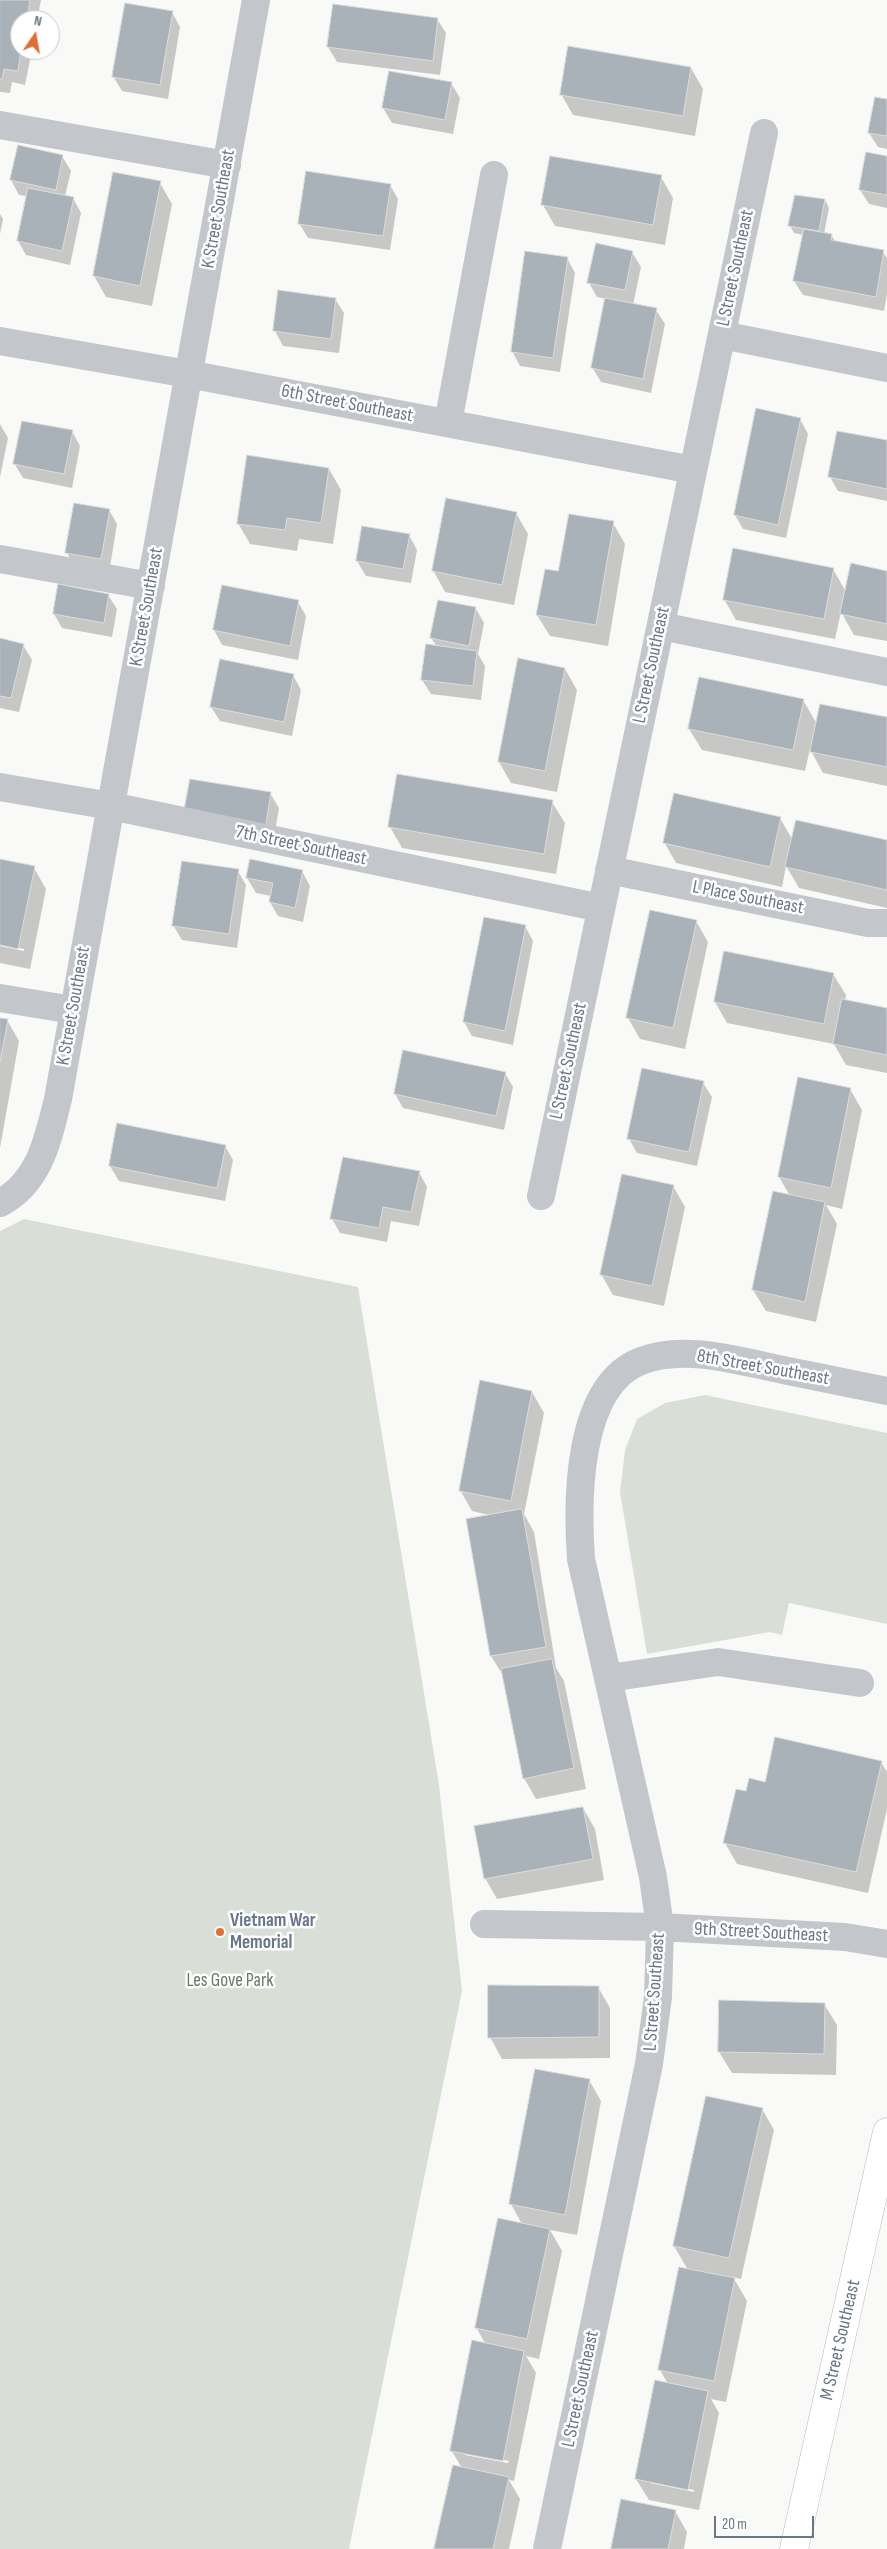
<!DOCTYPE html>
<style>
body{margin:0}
#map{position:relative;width:887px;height:2549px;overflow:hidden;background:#f9faf8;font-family:"Sofia Sans Condensed",sans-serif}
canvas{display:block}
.north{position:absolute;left:10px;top:10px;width:50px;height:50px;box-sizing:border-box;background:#fff;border:1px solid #c3c9cf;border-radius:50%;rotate:12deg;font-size:14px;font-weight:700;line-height:20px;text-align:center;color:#697788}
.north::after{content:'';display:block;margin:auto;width:18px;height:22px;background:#e06d31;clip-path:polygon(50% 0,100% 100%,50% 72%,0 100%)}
.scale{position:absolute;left:714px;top:2516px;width:100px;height:22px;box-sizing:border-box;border:2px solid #697788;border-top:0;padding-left:6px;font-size:15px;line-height:18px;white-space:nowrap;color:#697788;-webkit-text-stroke:4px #fff;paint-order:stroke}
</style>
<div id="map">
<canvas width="887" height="2549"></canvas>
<div class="north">N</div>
<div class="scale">20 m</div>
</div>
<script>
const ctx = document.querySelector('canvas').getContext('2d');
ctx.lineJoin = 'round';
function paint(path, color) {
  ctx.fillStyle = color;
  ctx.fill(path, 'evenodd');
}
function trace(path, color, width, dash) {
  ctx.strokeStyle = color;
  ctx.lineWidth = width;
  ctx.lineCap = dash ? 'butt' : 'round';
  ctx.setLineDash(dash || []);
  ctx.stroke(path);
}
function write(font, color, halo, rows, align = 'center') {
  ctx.font = font + ' "Sofia Sans Condensed",sans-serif';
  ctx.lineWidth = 5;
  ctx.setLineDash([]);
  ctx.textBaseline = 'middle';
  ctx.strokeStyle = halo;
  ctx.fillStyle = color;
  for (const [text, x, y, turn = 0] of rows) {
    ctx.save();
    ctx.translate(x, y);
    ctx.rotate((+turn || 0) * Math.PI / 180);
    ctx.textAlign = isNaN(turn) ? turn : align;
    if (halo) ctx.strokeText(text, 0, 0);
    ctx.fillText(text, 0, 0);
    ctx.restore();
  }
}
const green = new Path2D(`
 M 24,1219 L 358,1287 L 439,1785 L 462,1991 L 349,2549 L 0,2549 L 0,1231 Z
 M 705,1395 L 887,1433 L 887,1624 L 789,1603 L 782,1635 L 770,1632 L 647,1654 L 620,1492 L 625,1450 L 637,1419 L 665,1403 Z`);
const shadow = new Path2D(`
 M 0,0 L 41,0 L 37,20 L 20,20 L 20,50 L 32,50 L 25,85 L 12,82 L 10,93 L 0,92 Z
 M 172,12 L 180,27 L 168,99 L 122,91 L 113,76 Z
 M 437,19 L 446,33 L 440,75 L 337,62 L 328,47 Z
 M 691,68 L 703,89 L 695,136 L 573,115 L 561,94 Z
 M 390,72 L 451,83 L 460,98 L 453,134 L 392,123 L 383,108 Z
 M 887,100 L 887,149 L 878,147 L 869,133 Z
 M 19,146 L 62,156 L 71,171 L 65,196 L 73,198 L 81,213 L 70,265 L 26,255 L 18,241 L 27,196 L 19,195 L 11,180 Z
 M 887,157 L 887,208 L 869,204 L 860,190 Z
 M 661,177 L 673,198 L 665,245 L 555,226 L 543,205 Z
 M 160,183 L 172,204 L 152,306 L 106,297 L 94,276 Z
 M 390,185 L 398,199 L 390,250 L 308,238 L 299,223 Z
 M 825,200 L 829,208 L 824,234 L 831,235 L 836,242 L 883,252 L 887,258 L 887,294 L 884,311 L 803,295 L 794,281 L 804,235 L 794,233 L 790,226 Z
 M 0,214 L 3,219 L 0,234 Z
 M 632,252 L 641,267 L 633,305 L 656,310 L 665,324 L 651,393 L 601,382 L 592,367 L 606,299 L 597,297 L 589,283 Z
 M 567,258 L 575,273 L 560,372 L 520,366 L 512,351 Z
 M 335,299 L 344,313 L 339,353 L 283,346 L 275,331 Z
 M 800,419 L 808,434 L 786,538 L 743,529 L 735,515 Z
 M 0,424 L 8,438 L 0,477 Z
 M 72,431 L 80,446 L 72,488 L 23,478 L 14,463 Z
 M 887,442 L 887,501 L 838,491 L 830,477 Z
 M 329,469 L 341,490 L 333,544 L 299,539 L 297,551 L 250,544 L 238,523 Z
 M 109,510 L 117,524 L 109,573 L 75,567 L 67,553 Z
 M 516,513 L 528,534 L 514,605 L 445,592 L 433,570 Z
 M 613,523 L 625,544 L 608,646 L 550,636 L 537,615 Z
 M 409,535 L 417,550 L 411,583 L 366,576 L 357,561 Z
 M 833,569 L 846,592 L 887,572 L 887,641 L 854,635 L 841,612 L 835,639 L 736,620 L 724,599 Z
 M 108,595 L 117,609 L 112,637 L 62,628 L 54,614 Z
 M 298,602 L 306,616 L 298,660 L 222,645 L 214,630 Z
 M 476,609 L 484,623 L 478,654 L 485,666 L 481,700 L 431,694 L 422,680 L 437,647 L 431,638 Z
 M 0,640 L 23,645 L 32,660 L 19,712 L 0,708 Z
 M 565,669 L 577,690 L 557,792 L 511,783 L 499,762 Z
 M 293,675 L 301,690 L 292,736 L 220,721 L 211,707 Z
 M 803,700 L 817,724 L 887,718 L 887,786 L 823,773 L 810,749 L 805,771 L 702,750 L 689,729 Z
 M 270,793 L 279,808 L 273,844 L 193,831 Z
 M 552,802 L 565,823 L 556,874 L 402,848 L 390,827 Z
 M 780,818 L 793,841 L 887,841 L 887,908 L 799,888 L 786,866 L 782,887 L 676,863 L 664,842 Z
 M 0,861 L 34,868 L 46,889 L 30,969 L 0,963 L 0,946 L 24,951 L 24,949 L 0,944 Z
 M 238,871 L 246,885 L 237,948 L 182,940 L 173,925 Z
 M 302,871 L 310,886 L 303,922 L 278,916 L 270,902 L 271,896 L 256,893 L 247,878 Z
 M 696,921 L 708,942 L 685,1049 L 640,1039 L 628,1018 Z
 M 525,926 L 533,941 L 513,1045 L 472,1036 L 464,1022 Z
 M 833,974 L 846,995 L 845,1001 L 887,1009 L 887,1073 L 846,1065 L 834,1044 L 727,1023 L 715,1002 Z
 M 0,1019 L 7,1020 L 19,1041 L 0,1148 Z
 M 505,1073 L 513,1087 L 504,1130 L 403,1108 L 395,1094 Z
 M 703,1083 L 712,1097 L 697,1166 L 637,1153 L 629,1139 Z
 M 850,1089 L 862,1110 L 842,1209 L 826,1205 L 837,1224 L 816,1322 L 766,1311 L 753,1290 L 790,1196 L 779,1177 Z
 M 225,1146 L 233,1160 L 225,1201 L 119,1181 L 110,1166 Z
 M 419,1172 L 427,1187 L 419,1226 L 391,1221 L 387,1242 L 340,1233 L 332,1219 Z
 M 673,1186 L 685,1207 L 664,1306 L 613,1295 L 601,1274 Z
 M 532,1392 L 544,1413 L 524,1514 L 534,1532 L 556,1668 L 564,1681 L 586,1789 L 536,1799 L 524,1778 L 504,1677 L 491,1656 L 468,1520 L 493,1516 L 472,1511 L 460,1490 Z
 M 881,1762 L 887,1772 L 887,1809 L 868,1893 L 737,1864 L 725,1843 L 747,1793 L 766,1783 Z
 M 583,1808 L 595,1829 L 604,1880 L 497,1899 L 485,1878 Z
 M 598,1987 L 610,2008 L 610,2058 L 502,2059 L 490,2037 Z
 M 824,2004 L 837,2025 L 836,2075 L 732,2073 L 719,2052 Z
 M 589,2080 L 601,2101 L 577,2235 L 550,2230 L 562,2251 L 539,2359 L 526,2356 L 536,2373 L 514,2481 L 509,2480 L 520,2499 L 509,2549 L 436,2549 L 462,2468 L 451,2450 L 486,2345 L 476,2327 L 522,2224 L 511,2204 ZM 465,2452 L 509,2461 L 508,2463 L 465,2455 Z
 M 762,2109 L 774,2130 L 741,2279 L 733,2277 L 747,2301 L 726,2402 L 711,2399 L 719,2413 L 699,2510 L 649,2500 L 636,2479 L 668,2384 L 660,2370 L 688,2270 L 674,2246 ZM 650,2481 L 694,2490 L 694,2492 L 650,2483 Z
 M 675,2511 L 687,2532 L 684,2549 L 612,2549 Z`);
const building = new Path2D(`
 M 0,0 L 30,0 L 27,20 L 20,20 L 21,50 L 18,71 L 4,69 L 2,79 L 0,79 Z
 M 125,3 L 173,11 L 160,85 L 112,77 Z
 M 333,4 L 438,18 L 433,61 L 327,47 Z
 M 568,46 L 691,67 L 683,116 L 560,95 Z
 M 389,71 L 452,82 L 445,120 L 382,108 Z
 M 875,97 L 887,99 L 887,136 L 868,133 Z
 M 18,145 L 63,155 L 56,190 L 10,180 Z
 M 866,152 L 887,156 L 887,195 L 859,190 Z
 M 550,156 L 662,175 L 653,225 L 541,205 Z
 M 306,171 L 391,184 L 383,236 L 298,224 Z
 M 113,172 L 161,181 L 140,286 L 93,276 Z
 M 28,188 L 74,197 L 62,251 L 17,241 Z
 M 795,195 L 825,199 L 819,231 L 788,226 Z
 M 804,229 L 832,234 L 831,240 L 884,250 L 876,297 L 793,281 Z
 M 596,243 L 633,251 L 625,290 L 587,283 Z
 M 525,251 L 568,257 L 553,358 L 511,352 Z
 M 278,290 L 336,298 L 331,339 L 273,331 Z
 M 605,298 L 657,308 L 643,379 L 591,368 Z
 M 756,408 L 801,418 L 778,525 L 734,515 Z
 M 22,421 L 73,430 L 64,474 L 13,464 Z
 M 837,431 L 887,440 L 887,489 L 828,477 Z
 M 247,455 L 329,468 L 321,523 L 287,518 L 285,530 L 237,524 Z
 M 446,498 L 517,512 L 502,585 L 432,571 Z
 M 74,503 L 110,509 L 101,559 L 65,553 Z
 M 569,514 L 614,521 L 596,625 L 536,615 L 545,569 L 558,571 Z
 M 362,526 L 410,534 L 403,569 L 356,561 Z
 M 733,548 L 834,568 L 824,619 L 723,600 Z
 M 851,563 L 887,571 L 887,624 L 840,614 Z
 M 58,584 L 109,594 L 104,623 L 53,614 Z
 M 222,585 L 299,600 L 290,646 L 213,630 Z
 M 438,600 L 476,607 L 469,646 L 430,638 Z
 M 0,638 L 24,644 L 11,698 L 0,696 Z
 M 426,644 L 477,651 L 473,686 L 421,680 Z
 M 518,658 L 565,668 L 545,771 L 498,762 Z
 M 220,659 L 294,674 L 284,722 L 210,707 Z
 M 699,677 L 804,699 L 793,750 L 688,729 Z
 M 820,704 L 887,717 L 887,767 L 810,752 Z
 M 397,774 L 553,800 L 544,854 L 388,827 Z
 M 190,779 L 271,792 L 265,830 L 183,817 Z
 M 674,793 L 781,817 L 770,867 L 663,843 Z
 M 796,820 L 887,840 L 887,890 L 785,867 Z
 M 0,859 L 35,866 L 18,949 L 0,945 Z
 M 250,859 L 303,870 L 295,908 L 269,902 L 273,883 L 246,878 Z
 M 182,861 L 239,869 L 229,934 L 172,926 Z
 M 650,910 L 697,920 L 673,1028 L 626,1018 Z
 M 484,917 L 526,925 L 505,1031 L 463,1022 Z
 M 724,951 L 834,973 L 824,1024 L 714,1002 Z
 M 842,999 L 887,1008 L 887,1055 L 833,1044 Z
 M 0,1018 L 8,1019 L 0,1062 Z
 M 403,1050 L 506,1072 L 496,1116 L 394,1094 Z
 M 642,1068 L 704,1081 L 689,1152 L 627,1139 Z
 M 798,1077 L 851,1088 L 831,1188 L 778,1177 Z
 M 117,1123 L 226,1145 L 217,1188 L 109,1166 Z
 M 343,1157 L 420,1171 L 411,1212 L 383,1207 L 379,1228 L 330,1219 Z
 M 622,1174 L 674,1185 L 652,1286 L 600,1275 Z
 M 773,1191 L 825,1202 L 805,1302 L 752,1290 Z
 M 480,1380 L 532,1391 L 511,1501 L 459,1491 Z
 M 522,1509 L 546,1647 L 490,1656 L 466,1519 Z
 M 552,1659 L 574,1768 L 523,1779 L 501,1669 Z
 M 775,1737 L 882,1761 L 856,1872 L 723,1843 L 736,1789 L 746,1791 L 749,1778 L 765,1782 Z
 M 583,1807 L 593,1859 L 484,1879 L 474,1826 Z
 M 488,1985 L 599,1986 L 599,2037 L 488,2038 Z
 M 719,2000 L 825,2003 L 824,2054 L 718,2052 Z
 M 535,2069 L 590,2079 L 565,2215 L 509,2204 Z
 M 706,2096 L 763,2108 L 729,2258 L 673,2246 Z
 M 498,2218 L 550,2229 L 527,2339 L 475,2328 Z
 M 679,2267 L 735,2278 L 714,2381 L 658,2370 Z
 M 472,2340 L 524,2351 L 503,2461 L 450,2451 Z
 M 655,2380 L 708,2391 L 688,2490 L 635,2479 Z
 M 453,2465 L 509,2477 L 493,2549 L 434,2549 Z
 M 621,2499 L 676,2510 L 668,2549 L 611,2549 Z`);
const minor = new Path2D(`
 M 0,125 L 227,165
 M 722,335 L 887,368
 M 0,341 L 188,374 L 693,470
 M 448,423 L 494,175
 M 0,559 L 151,586
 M 661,626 L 887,672
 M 0,787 L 111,806 L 601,908
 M 609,870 L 868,923 L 887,923
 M 0,998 L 73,1010
 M 541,1196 L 764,133
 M 0,1203 C 40,1182 48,1139 58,1099 L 256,0
 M 609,1678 L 718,1662 L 860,1683
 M 484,1924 L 660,1927 L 845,1937 L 887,1944
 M 547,2549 L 649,2064 L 658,1997 L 660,1927 L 653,1877 L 581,1559 C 577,1502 576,1386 641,1361 C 685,1344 739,1361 783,1370 C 818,1377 852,1384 887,1391`);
const major = new Path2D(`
 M 794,2549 L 887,2132`);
const markers = [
 [220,1932,5,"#e06d31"]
];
const streetNames = [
 ["K Street Southeast",219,209,-80],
 ["L Street Southeast",736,268,-78],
 ["6th Street Southeast",347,404,11],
 ["K Street Southeast",147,607,-80],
 ["L Street Southeast",652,665,-78],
 ["7th Street Southeast",301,846,12],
 ["L Place Southeast",748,898,11],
 ["K Street Southeast",74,1006,-80],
 ["L Street Southeast",569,1061,-78],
 ["8th Street Southeast",763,1368,10],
 ["9th Street Southeast",761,1933,3],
 ["L Street Southeast",655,1992,-86],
 ["M Street Southeast",841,2340,-77],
 ["L Street Southeast",581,2389,-78]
];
const poiNames = [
 ["Vietnam War",230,1921],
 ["Memorial",230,1943]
];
const parkNames = [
 ["Les Gove Park",230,1981]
];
paint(green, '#d9dfd7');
paint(shadow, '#0003');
paint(building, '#a9b1b9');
trace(building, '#dbdcda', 1);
trace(major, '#b7bbbf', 29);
trace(minor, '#c3c7cb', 28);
trace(major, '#fff', 28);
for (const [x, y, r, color] of markers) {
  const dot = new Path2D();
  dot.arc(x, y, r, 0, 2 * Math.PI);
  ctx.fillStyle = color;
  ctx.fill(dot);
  trace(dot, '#fff', 2);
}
write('19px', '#697788', '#fff', streetNames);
write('bold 19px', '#697788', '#fff', poiNames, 'left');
write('19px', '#667a64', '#fff', parkNames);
</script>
